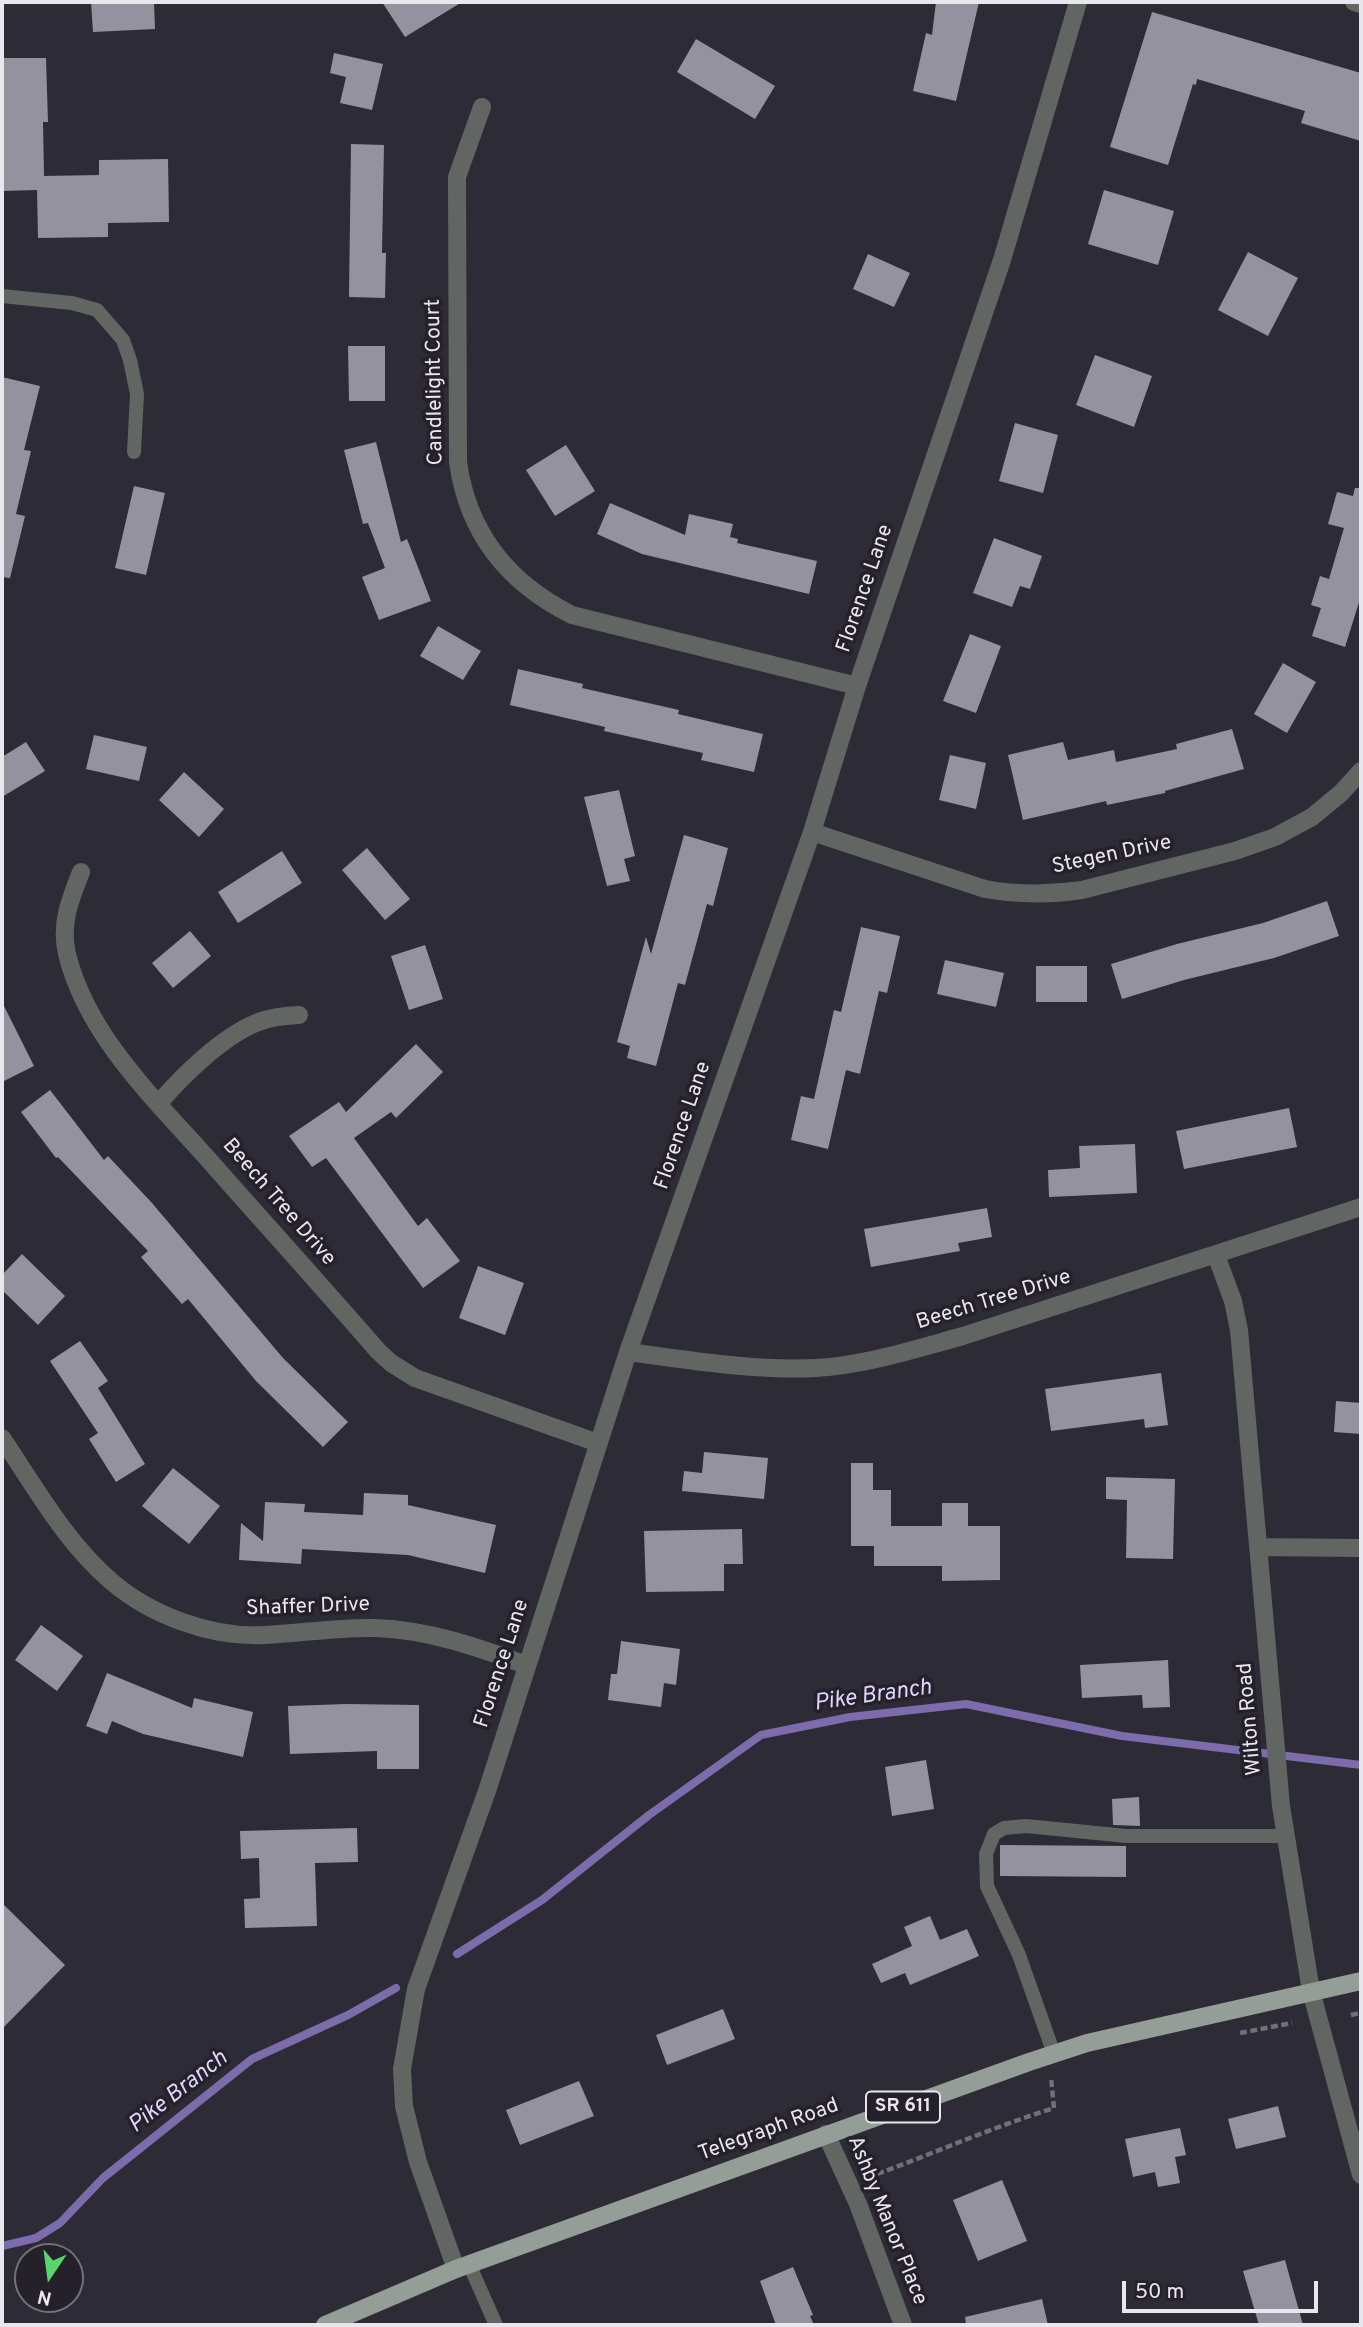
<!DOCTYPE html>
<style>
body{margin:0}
#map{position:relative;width:1363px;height:2327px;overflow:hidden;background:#2d2b35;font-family:Overpass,sans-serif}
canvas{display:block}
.frame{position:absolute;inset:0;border:4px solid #e8e7ee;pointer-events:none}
.north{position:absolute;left:14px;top:2243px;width:70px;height:70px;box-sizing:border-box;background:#24212b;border:2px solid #727079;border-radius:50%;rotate:193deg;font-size:19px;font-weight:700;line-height:28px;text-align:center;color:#e8e7ee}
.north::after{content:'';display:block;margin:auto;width:24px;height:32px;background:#58d56f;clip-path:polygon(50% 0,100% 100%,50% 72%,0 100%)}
.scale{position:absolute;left:1122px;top:2281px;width:196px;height:32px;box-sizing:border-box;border:4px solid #e8e7ee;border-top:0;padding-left:9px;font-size:21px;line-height:24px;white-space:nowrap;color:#e8e7ee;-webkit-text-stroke:5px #24212b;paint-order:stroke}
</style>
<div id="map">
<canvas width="1363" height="2327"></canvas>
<div class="frame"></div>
<div class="north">N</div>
<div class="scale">50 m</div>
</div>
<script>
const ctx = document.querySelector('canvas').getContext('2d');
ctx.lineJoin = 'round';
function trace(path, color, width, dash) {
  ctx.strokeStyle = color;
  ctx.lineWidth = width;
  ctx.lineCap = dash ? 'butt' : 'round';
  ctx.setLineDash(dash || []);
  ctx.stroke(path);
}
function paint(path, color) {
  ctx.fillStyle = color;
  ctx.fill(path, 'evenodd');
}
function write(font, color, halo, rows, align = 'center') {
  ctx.font = font + ' Overpass,sans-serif';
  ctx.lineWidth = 7;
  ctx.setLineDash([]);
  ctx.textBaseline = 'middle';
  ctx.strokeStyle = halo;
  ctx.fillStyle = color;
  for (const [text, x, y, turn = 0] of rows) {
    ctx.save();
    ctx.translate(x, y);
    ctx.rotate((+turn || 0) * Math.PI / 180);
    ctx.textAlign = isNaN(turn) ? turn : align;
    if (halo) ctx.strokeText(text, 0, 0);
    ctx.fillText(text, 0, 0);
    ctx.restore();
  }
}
const stream = new Path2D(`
 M 457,1954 L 542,1900 L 649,1815 L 761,1735 L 850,1717 L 966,1704 L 1122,1736 L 1361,1765
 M 2,2246 L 36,2238 L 60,2223 L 103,2178 L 252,2059 L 348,2015 L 396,1988`);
const building = new Path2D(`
 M 91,2 L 154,2 L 155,29 L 93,32 Z
 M 382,2 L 462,2 L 405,37 Z
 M 936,2 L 979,2 L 956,101 L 913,91 L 926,33 L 932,35 Z
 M 1152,12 L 1361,73 L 1361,141 L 1301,123 L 1305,111 L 1197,79 L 1196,85 L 1193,84 L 1168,165 L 1110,147 Z
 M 696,39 L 775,86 L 755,119 L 677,72 Z
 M 334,53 L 383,64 L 372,110 L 340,103 L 346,77 L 330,73 Z
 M 2,58 L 46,58 L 48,122 L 43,122 L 44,176 L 99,175 L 99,160 L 168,159 L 169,222 L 108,223 L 108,237 L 38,238 L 37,190 L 2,191 Z
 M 351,144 L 384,145 L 382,253 L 386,253 L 385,298 L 349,297 Z
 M 1104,190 L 1174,211 L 1158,265 L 1088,244 Z
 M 1248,252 L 1298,278 L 1268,336 L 1218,310 Z
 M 868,254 L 910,273 L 894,307 L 853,289 Z
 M 348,346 L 385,346 L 385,401 L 349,401 Z
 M 1095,355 L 1152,376 L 1134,427 L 1076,405 Z
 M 2,377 L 40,386 L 24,450 L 31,451 L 16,514 L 25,516 L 10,578 L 2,577 Z
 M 1015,423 L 1058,435 L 1043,493 L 999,481 Z
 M 376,442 L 401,542 L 407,539 L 431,601 L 379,620 L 362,577 L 385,568 L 368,523 L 363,524 L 344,450 Z
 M 566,445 L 595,491 L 555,516 L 526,470 Z
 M 134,486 L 165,493 L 146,575 L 115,568 Z
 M 1355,488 L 1361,488 L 1361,596 L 1345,647 L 1312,636 L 1321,608 L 1311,605 L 1320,576 L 1329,579 L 1344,528 L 1328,524 L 1337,492 L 1353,496 Z
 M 610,503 L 685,535 L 689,514 L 733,524 L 730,537 L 738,539 L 737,543 L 817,561 L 809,594 L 642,554 L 597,534 Z
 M 994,538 L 1042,556 L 1030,589 L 1020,586 L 1012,607 L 973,593 Z
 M 438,626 L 481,651 L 463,680 L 420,656 Z
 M 970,634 L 1001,646 L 976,713 L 943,701 Z
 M 1283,663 L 1316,682 L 1287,733 L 1254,714 Z
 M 518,669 L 583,684 L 582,688 L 679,710 L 678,714 L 763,734 L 754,772 L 701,760 L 703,753 L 604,731 L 605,727 L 510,705 Z
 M 1232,729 L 1244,769 L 1165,791 L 1165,793 L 1107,805 L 1106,801 L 1023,820 L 1008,755 L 1063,742 L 1068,760 L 1114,750 L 1116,762 L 1177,749 L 1176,744 Z
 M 94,735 L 147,747 L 139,781 L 86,769 Z
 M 26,742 L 45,771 L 2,797 L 2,757 Z
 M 950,755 L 986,763 L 976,809 L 939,800 Z
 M 184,772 L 224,809 L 199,837 L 159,800 Z
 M 619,790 L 635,856 L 624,859 L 630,881 L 607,886 L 584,797 Z
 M 684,835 L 728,848 L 713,906 L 707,904 L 685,985 L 678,983 L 656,1066 L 627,1058 L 630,1046 L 617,1042 L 646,937 L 651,954 Z
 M 367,848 L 410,899 L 385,920 L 342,870 Z
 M 282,851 L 302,883 L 238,923 L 218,892 Z
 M 1327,901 L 1339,936 L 1274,958 L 1184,980 L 1122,999 L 1111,964 L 1177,944 L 1263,923 Z
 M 861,927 L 900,936 L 887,993 L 879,991 L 860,1074 L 846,1070 L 828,1149 L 791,1140 L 801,1096 L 814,1099 L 834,1010 L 841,1012 Z
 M 190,931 L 211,956 L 173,988 L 152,963 Z
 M 425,945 L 443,999 L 409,1010 L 391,956 Z
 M 945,960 L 1004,973 L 996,1007 L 937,994 Z
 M 1036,966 L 1087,966 L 1087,1002 L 1036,1002 Z
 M 2,1002 L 34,1066 L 2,1082 Z
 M 416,1044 L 443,1072 L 396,1118 L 391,1112 L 354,1138 L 418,1226 L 427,1218 L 460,1261 L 423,1288 L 326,1158 L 312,1167 L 289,1136 L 339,1102 L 346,1112 Z
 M 50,1090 L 104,1160 L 108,1156 L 152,1203 L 283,1358 L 348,1422 L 323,1447 L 256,1381 L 188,1299 L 182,1304 L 141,1257 L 148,1251 L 58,1157 L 56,1158 L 21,1112 Z
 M 1289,1108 L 1297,1147 L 1184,1169 L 1176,1131 Z
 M 1135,1144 L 1137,1193 L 1049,1197 L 1048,1170 L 1080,1168 L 1079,1146 Z
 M 987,1208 L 992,1237 L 958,1243 L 960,1251 L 871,1267 L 864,1229 Z
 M 22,1254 L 65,1296 L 38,1325 L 2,1290 L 2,1275 Z
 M 478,1266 L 524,1283 L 505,1335 L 459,1318 Z
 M 80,1341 L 108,1381 L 98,1388 L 145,1464 L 116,1482 L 89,1439 L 98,1433 L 50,1361 Z
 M 1161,1373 L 1168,1425 L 1145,1428 L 1144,1419 L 1051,1431 L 1045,1389 Z
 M 1336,1401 L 1361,1403 L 1361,1434 L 1334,1432 Z
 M 704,1452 L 768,1458 L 764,1499 L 682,1491 L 684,1471 L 702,1473 Z
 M 851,1463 L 873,1463 L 873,1490 L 891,1490 L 891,1526 L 942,1526 L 942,1503 L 968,1503 L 968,1526 L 1000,1526 L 1000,1580 L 942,1581 L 942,1566 L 874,1566 L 874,1546 L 851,1546 Z
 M 173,1468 L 220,1506 L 189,1544 L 142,1506 Z
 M 1106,1477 L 1175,1479 L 1173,1559 L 1126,1558 L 1127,1500 L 1106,1499 Z
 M 364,1493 L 408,1495 L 408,1505 L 496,1525 L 485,1573 L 408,1555 L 302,1549 L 301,1564 L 239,1560 L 241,1523 L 263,1541 L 265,1502 L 305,1504 L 304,1512 L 363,1515 Z
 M 742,1529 L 743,1564 L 724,1564 L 724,1591 L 646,1592 L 644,1531 Z
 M 41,1625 L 83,1656 L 57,1691 L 15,1660 Z
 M 621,1641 L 680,1649 L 676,1685 L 664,1683 L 661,1707 L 608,1700 L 611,1674 L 617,1674 Z
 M 1168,1660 L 1170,1707 L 1143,1708 L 1142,1695 L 1082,1698 L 1080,1665 Z
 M 107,1673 L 192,1708 L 194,1698 L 253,1712 L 243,1757 L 143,1734 L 112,1721 L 107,1734 L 86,1726 Z
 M 347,1704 L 419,1705 L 419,1769 L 377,1769 L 377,1751 L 290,1754 L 288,1706 Z
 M 926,1760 L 934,1809 L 892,1816 L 885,1767 Z
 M 1139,1797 L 1140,1826 L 1113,1825 L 1112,1799 Z
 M 357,1828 L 358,1862 L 315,1863 L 317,1926 L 245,1928 L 244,1899 L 260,1898 L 259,1858 L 241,1859 L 240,1831 Z
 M 1000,1845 L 1126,1846 L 1126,1877 L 1000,1876 Z
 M 2,1903 L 65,1965 L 2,2029 Z
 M 930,1916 L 940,1940 L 967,1929 L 979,1956 L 910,1985 L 905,1973 L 881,1983 L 872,1964 L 912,1946 L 904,1927 Z
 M 723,2009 L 735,2039 L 667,2065 L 656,2035 Z
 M 579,2081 L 594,2116 L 520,2145 L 506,2110 Z
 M 1278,2106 L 1286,2137 L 1236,2149 L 1228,2119 Z
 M 1180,2128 L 1186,2155 L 1175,2157 L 1180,2183 L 1158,2187 L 1155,2172 L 1133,2177 L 1125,2139 Z
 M 1002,2180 L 1027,2241 L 978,2261 L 953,2200 Z
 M 1285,2260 L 1303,2325 L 1259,2325 L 1243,2271 Z
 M 793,2267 L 813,2315 L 810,2316 L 814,2325 L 776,2325 L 760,2281 Z
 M 1042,2299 L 1048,2325 L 966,2325 L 965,2317 Z`);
const path = new Path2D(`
 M 1351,2015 L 1361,2013
 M 1240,2033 L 1292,2023
 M 877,2174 C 937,2152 993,2127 1054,2108 L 1051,2077`);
const service = new Path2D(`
 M 2,296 L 72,303 L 97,310 L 123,340 L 130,360 L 137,394 L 134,452
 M 1054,2054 L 1019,1955 L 987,1886 L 986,1854 L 994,1834 L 1004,1828 L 1026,1826 L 1126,1836 L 1286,1836
 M 469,2264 L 496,2325`);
const minor = new Path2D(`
 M 1354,2 L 1361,4
 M 482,107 L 457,177 L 458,462 C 468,534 508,583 572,615 L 857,686
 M 812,832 L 985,889 C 1019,895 1048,895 1082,890 L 1235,851 L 1275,837 L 1312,817 L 1341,793 L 1361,771
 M 81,872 C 70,900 60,924 67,954 C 88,1039 159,1103 215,1167 C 269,1228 324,1289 378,1351 L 391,1363 L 415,1378 L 598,1443
 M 159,1103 C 183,1075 222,1037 256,1023 C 270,1017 285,1016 299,1015
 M 1216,1255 L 1233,1301 L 1239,1330 L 1281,1806 L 1311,1991
 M 628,1352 C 690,1360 753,1371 816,1368 C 866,1365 915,1349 963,1336 L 1361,1207
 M 2,1438 C 35,1487 66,1543 112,1582 C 152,1616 212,1638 265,1635 C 302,1633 339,1627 376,1628 C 429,1630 477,1647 526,1665
 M 1258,1547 L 1361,1548
 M 826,2134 L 858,2204 L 903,2325
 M 456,2269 L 418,2162 L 404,2106 L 402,2069 L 416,1989 L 487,1791 L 628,1352 L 812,832 L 857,686 L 1002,260 L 1078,2`);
const tertiary = new Path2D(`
 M 1311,1991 L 1361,2175`);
const primary = new Path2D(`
 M 325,2325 L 456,2269 L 1029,2062 L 1087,2043 L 1361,1981`);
const shields = [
 [903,2107,74]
];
const shieldNames = [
 ["SR 611",903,2107]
];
const streetNames = [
 ["Candlelight Court",436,382,-91],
 ["Florence Lane",866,589,-71],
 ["Stegen Drive",1112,856,-12],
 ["Florence Lane",684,1126,-71],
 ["Beech Tree Drive",278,1203,49],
 ["Beech Tree Drive",994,1301,-17],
 ["Shaffer Drive",308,1608,-2],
 ["Florence Lane",503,1664,-72],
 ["Wilton Road",1251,1719,-95],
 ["Telegraph Road",769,2131,-20],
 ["Ashby Manor Place",886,2221,68]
];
const waterNames = [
 ["Pike Branch",873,1697,-8],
 ["Pike Branch",179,2093,-38]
];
trace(stream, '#7c6cac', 8);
paint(building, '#94929e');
trace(path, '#717078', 4.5, [7, 3.5]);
trace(service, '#626662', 14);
trace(minor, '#626662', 18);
trace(tertiary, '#626662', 18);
trace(primary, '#959e96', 18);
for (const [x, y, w] of shields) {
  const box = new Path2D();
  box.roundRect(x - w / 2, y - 15.5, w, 31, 5);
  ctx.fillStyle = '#24212b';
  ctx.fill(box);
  trace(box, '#e8e7ee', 2);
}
write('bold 19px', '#e8e7ee', null, shieldNames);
write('21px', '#e8e7ee', '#24212b', streetNames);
write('italic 23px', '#ded7fc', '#24212b', waterNames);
</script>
